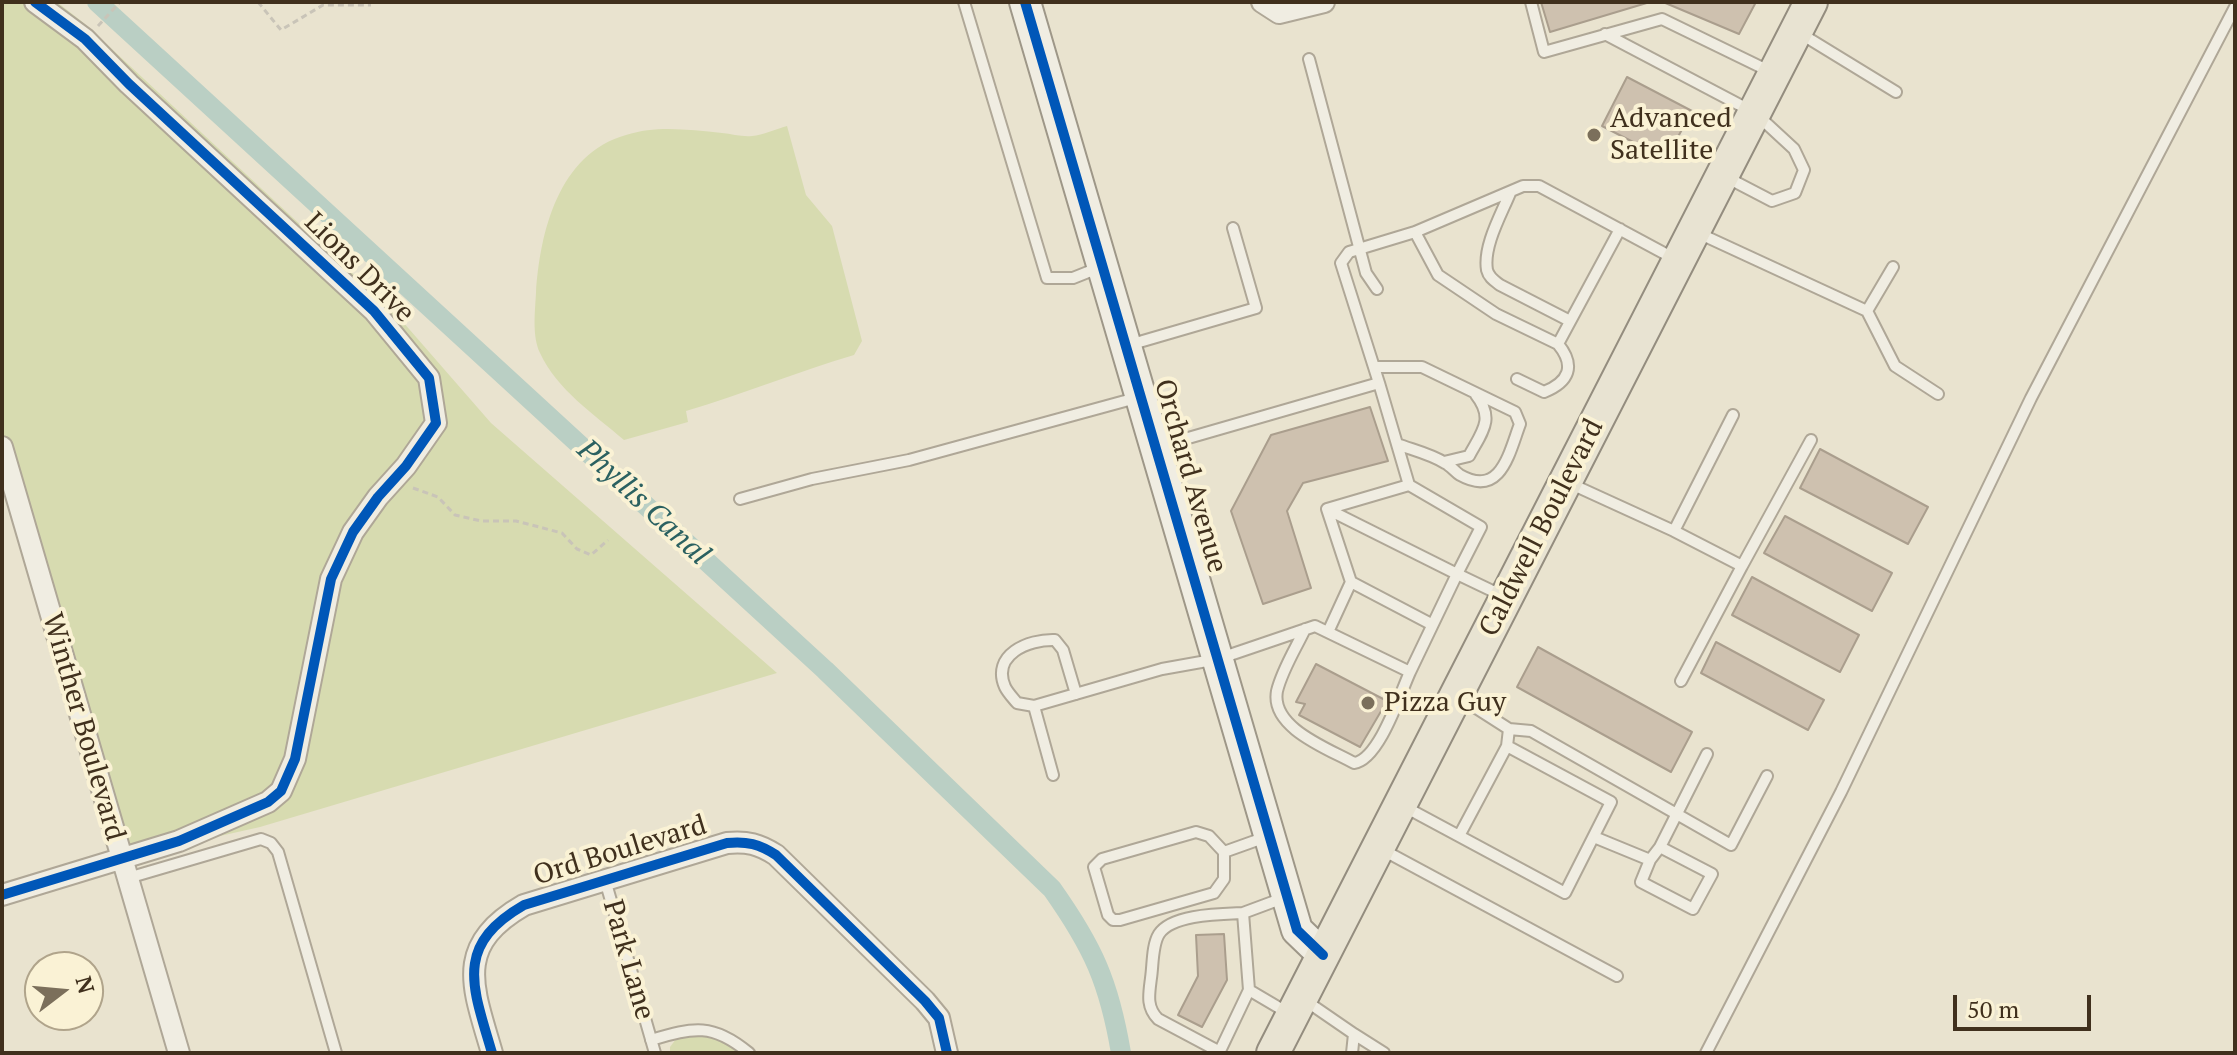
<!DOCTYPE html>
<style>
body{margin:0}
#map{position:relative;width:2237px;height:1055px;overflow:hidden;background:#e9e3cf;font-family:"PT Serif",serif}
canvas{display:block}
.frame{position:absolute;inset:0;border:4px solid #40301d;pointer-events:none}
.north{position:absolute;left:24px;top:951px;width:80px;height:80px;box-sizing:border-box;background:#faf2d5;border:2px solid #b0a48b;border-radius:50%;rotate:74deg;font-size:22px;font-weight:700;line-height:32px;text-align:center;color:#40301d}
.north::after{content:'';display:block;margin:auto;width:28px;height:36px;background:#7b6f5b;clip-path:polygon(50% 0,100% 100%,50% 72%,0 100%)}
.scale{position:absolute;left:1953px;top:995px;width:138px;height:36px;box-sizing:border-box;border:4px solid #40301d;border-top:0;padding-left:10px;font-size:24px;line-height:28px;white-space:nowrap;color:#40301d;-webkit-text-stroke:6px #faf2d5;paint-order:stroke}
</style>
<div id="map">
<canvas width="2237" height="1055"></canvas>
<div class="frame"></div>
<div class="north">N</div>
<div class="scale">50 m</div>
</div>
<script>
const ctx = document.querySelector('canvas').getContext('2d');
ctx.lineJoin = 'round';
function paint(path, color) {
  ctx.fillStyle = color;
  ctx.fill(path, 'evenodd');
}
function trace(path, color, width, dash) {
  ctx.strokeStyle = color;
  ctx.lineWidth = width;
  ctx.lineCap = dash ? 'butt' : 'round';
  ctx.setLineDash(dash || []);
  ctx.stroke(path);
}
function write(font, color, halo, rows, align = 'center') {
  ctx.font = font + ' "PT Serif",serif';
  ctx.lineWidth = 8;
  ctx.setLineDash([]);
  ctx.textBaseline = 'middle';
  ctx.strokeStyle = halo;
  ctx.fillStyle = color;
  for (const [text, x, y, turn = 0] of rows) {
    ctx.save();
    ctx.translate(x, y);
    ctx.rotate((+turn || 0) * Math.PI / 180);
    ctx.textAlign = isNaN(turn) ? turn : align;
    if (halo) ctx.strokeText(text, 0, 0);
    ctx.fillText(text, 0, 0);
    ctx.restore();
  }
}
const green = new Path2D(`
 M 2,2 L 57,2 L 85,24 L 396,314 L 491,423 L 777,673 L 260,827 L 122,858 L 2,438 Z
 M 787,126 L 806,195 L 832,226 L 862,341 L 854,355 C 797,372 743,394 686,411 L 688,422 L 624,440 C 594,414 557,390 540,353 C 532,336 535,312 536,293 C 540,233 558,154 626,135 C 658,125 689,130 722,133 C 732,134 742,137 752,136 C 763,135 776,129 787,126 Z
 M 690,1035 C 710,1036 723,1040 738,1053 L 670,1053 L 670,1047 L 676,1039 Z`);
const canal = new Path2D(`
 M 97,2 L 825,670 L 1052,889 C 1093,947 1109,982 1121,1053`);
const building = new Path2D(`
 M 1541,2 L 1650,2 L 1550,32 Z
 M 1663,2 L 1756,2 L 1739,34 Z
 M 1627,77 L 1692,111 L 1666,159 L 1602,126 Z
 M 1370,407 L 1388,461 L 1303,483 L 1287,511 L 1311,588 L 1263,604 L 1231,511 L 1271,435 Z
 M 1820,449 L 1928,507 L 1908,544 L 1800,488 Z
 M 1785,516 L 1892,573 L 1872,611 L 1764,553 Z
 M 1752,577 L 1859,635 L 1840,672 L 1732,615 Z
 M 1716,642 L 1824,700 L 1808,730 L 1701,673 Z
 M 1538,647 L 1692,732 L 1671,772 L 1517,687 Z
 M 1316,664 L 1387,701 L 1360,747 L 1299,715 L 1305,704 L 1296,702 Z
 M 1224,934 L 1227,980 L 1202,1027 L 1178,1015 L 1198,976 L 1196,935 Z`);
const path = new Path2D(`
 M 258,2 L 281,30 L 323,5 L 371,5
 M 98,26 L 120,2
 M 413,488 L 438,497 L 455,515 L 481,521 L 516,521 L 562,533 L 577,549 L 591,555 L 608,540`);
const lane = new Path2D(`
 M 964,2 L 1047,278 L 1073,278 L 1098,268
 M 1531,2 L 1544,52 L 1662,19 L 1769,71
 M 1798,32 L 1896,92
 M 1605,34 L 1755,113 L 1794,149 L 1804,170 L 1795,193 L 1772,201 L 1724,176
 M 1309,59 L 1366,273 L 1377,289
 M 1510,193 C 1501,215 1483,246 1487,270 C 1489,278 1495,281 1500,285 L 1570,321
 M 1415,232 L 1438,275 L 1496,314 L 1558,344
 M 1696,232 L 1867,311 L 1895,366 L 1938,394
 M 1867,311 L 1893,267
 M 1129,345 L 1256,308 L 1233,228
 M 1374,367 L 1422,367 L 1515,412 L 1520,424 C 1509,453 1501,498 1460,475 C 1455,472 1451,466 1445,463 C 1431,454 1413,450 1397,444
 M 1517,379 L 1544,392 C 1569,382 1576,366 1558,344 L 1620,229
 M 1379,383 L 1341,263 L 1349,252 L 1415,232 L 1523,186 L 1539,186 L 1673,258
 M 1157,447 L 1379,383 L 1409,485
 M 1444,462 L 1469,456 C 1482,432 1495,419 1476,395
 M 1569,483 L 1674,531 L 1733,415
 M 1409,485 L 1481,527 L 1457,574 L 1327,509 Z
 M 740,499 L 812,479 L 909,460 L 1136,398
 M 1327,509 L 1351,582 L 1431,624
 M 1674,531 L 1742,566 L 1811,440
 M 1305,629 C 1296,648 1282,670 1277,691 C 1270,728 1329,749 1354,763 C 1379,760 1400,694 1410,672
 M 1328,632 L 1351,582
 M 1681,681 L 1742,566
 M 1034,706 L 1017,703 C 1013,698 1008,693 1005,687 C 991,655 1028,639 1055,640 L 1063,650 L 1076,694
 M 1509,729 L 1531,731 L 1731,845 L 1767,776
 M 1053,775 L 1034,706 L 1162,669 L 1218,659 L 1315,626 L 1410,672 L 1457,574 L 1503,596
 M 1405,807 L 1459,836 L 1507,746 L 1509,729 L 1459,697
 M 1459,836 L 1565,893 L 1611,802 L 1507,746
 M 1594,837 L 1650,860
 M 1660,847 L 1712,874 L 1693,909 L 1641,882 L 1650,860 L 1660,847 L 1707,754
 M 1383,850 L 1617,976
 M 1224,852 L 1209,836 L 1196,832 L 1102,859 L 1094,867 L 1108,915 L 1113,920 L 1120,920 L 1214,893 L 1224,879 L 1224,852 L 1266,837
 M 128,878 L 261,839 L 271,843 L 278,852 L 336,1053
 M 605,880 L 655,1053
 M 1286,897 L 1243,913 L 1249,990 L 1288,1013
 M 1306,1001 L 1354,1034 L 1352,1053
 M 1354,1034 L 1384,1053
 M 651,1040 C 694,1027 713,1023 749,1053
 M 1218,1051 L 1158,1019 C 1146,1007 1149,994 1151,978 C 1153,965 1152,945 1159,934 C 1172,914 1221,914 1243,913
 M 1219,1053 L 1249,990
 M 1706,1053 L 1841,792 L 2031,398 L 2235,7`);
const street = new Path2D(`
 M 1262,2 L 1279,13 L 1324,2
 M 2,447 L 179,1053
 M 2,895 L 179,841 L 268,802 L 281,791 L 295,759 L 331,579 L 353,532 L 378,497 L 406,466 L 436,423 L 429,378 L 374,311 L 129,84 L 85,39 L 35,2
 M 492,1053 C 473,987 453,946 524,905 L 727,843 C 747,841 759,844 776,855 L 925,1001 L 939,1018 L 947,1053`);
const secondary = new Path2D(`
 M 1025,2 L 1297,930 L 1323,955`);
const primary = new Path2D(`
 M 1273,1053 L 1811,2`);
const cycleway = new Path2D(`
 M 1025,2 L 1297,930 L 1323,955
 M 2,895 L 179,841 L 268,802 L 281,791 L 295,759 L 331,579 L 353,532 L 378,497 L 406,466 L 436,423 L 429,378 L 374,311 L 129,84 L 85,39 L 35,2
 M 492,1053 C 473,987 453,946 524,905 L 727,843 C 747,841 759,844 776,855 L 925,1001 L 939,1018 L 947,1053`);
const markers = [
 [1594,135,8,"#7b6f5b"],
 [1368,703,8,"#7b6f5b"]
];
const poiNames = [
 ["Advanced",1610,119],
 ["Satellite",1610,151],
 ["Pizza Guy",1384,703]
];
const streetNames = [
 ["Lions Drive",359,268,45],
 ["Orchard Avenue",1190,476,74],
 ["Caldwell Boulevard",1542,528,-63],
 ["Winther Boulevard",83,727,74],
 ["Ord Boulevard",620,851,-17],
 ["Park Lane",628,960,74]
];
const waterNames = [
 ["Phyllis Canal",643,503,43]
];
paint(green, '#d7dbb0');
trace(canal, '#bacfc4', 20);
paint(building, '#cec1af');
trace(building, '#aa9e8d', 2);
trace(lane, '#afa797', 14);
trace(street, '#afa797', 24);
trace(secondary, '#9e9788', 34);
trace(primary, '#948d7f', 36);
trace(path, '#c9c4b8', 3, [6, 4]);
trace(lane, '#f0ede2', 10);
trace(street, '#f0ede2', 20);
trace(secondary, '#f0ede2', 30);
trace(primary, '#e8e3d2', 32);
trace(cycleway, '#0057b8', 10);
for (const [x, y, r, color] of markers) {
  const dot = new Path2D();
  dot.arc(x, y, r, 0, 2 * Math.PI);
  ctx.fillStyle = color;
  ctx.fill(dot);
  trace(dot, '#faf2d5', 3);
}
write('28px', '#40301d', '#faf2d5', poiNames, 'left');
write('28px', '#40301d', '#faf2d5', streetNames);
write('italic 30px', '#2b6161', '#faf2d5', waterNames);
</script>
